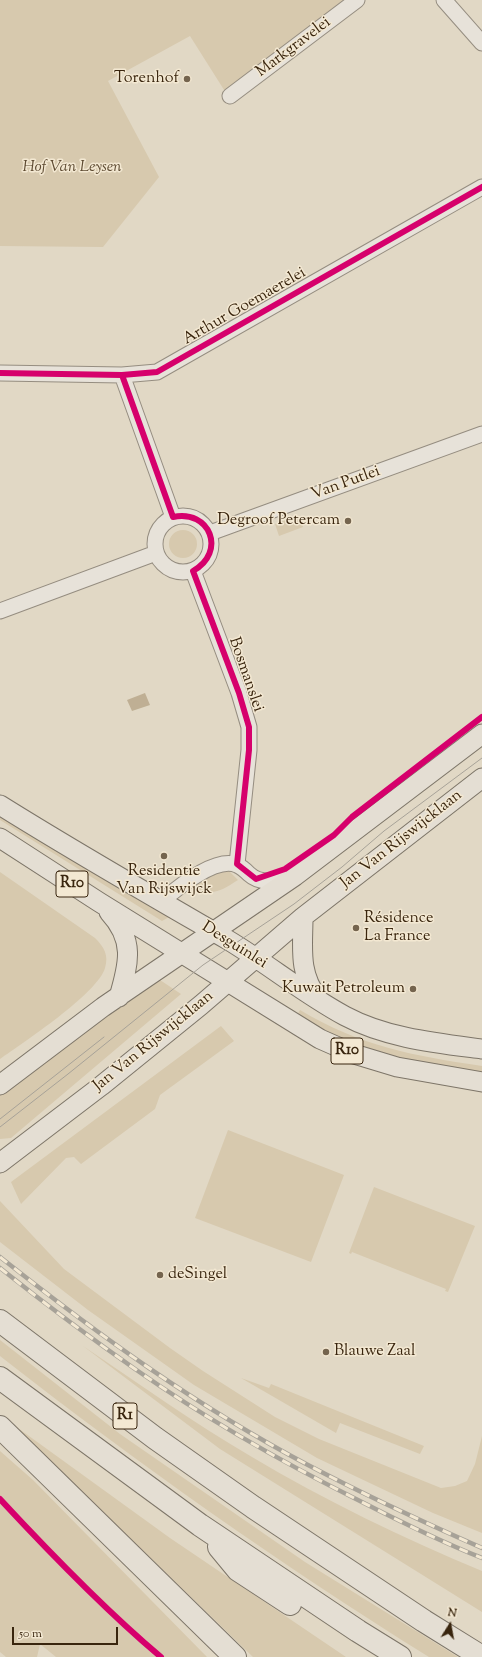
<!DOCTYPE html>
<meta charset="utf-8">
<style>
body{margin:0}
#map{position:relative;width:482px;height:1657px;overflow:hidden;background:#e1d8c5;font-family:"Sorts Mill Goudy",serif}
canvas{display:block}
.north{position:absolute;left:430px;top:1605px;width:40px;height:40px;-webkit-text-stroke:3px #f3e8d2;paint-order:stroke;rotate:11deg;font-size:11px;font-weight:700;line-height:16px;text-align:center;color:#39250e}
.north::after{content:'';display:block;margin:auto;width:14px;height:18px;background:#39250e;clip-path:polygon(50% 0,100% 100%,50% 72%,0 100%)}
.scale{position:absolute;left:12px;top:1627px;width:106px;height:18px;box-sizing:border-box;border:2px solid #39250e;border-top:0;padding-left:5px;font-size:12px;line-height:14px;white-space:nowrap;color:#39250e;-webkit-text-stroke:3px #f3e8d2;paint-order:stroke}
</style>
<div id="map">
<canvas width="482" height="1657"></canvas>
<div class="north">N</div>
<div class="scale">50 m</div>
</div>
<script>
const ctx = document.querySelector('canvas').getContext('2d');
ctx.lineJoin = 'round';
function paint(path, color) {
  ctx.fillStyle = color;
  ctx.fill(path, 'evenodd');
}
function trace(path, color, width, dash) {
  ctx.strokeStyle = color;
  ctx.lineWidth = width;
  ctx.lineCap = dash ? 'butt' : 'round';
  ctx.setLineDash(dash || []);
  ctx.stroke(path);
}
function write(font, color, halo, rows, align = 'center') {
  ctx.font = font + ' "Sorts Mill Goudy",serif';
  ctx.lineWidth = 3;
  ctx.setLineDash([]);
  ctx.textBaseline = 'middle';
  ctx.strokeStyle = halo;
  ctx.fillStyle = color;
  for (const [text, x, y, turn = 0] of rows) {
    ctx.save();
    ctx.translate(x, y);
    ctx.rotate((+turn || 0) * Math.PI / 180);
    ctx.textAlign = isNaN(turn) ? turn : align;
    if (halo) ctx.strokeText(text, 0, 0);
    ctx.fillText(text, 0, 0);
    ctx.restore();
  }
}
const green = new Path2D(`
 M 0,0 L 348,0 L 226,93 L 190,36 L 108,81 L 159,177 L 103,247 L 0,246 Z
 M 299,515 L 303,527 L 279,536 L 275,524 Z
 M169 544a14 14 0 1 1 28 0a14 14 0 1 1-28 0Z
 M 0,814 L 118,888 L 171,916 L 162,921 L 0,820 Z
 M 227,869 L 238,880 C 219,892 212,897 190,885 L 201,879 Z
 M 0,872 L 95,938 C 104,947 109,955 105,968 C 98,993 23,1043 0,1059 Z
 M 157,978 L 181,994 L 11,1138 L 0,1139 L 0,1095 Z
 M 300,1010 C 360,1046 414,1056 482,1066 L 482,1072 C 448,1066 413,1062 380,1052 C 350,1044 324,1030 297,1015 Z
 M 221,1026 L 234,1041 L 160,1095 L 155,1109 L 81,1164 L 74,1157 L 66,1158 L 21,1204 L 11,1182 Z
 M 228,1130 L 344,1175 L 311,1262 L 195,1218 Z
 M 374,1187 L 475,1226 L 448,1292 L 445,1291 L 446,1289 L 352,1252 L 351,1254 L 349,1253 Z
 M 0,1201 L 64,1269 L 170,1348 L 203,1371 L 275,1417 L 319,1439 L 441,1488 L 455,1486 L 467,1481 L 475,1464 L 482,1436 L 482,1533 L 433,1513 L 317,1458 L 194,1385 L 88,1310 L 0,1242 Z
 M 0,1340 L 120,1434 L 305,1562 L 458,1657 L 429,1657 C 281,1565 137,1463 0,1356 Z
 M 83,1346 C 139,1384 194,1423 252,1457 C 324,1500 405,1539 482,1571 L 482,1612 L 220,1449 Z
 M 241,1378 L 269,1388 L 271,1384 L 424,1446 L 420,1454 L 340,1423 L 336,1433 Z
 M 11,1423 L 170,1538 L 346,1657 L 253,1657 Z
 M 0,1451 L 33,1480 L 207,1657 L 56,1657 L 40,1644 L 37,1657 L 6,1657 L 0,1652 Z`);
const water = new Path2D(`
 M 145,693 L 150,705 L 132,711 L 127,700 Z`);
const minor = new Path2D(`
 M 444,0 L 482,43
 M 230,96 L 357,0
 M 0,373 L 122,375 L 157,372 L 482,187
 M 122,375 L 173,517
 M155 544a28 28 0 1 1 56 0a28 28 0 1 1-56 0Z
 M 210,533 L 482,434
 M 193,571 L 239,693 L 249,727 L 249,750 L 237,864
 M 0,611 L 156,553
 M 162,901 C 177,888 216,856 237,865 C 242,867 246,871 249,874 C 261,885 276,881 290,877`);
const major = new Path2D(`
 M 0,805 C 75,852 152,896 228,940 C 268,964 304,994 345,1016 C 386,1038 436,1043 482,1049
 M 0,838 L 99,902 L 320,1039 L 354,1054 L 397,1067 L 482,1082
 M 109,912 C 135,940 129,963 119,997
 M 303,917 C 303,948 298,972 318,999
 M 0,1085 L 103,1007 L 295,876 L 482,734
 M 0,1163 L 101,1086 L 201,1005 L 303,917 L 482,778`);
const highway = new Path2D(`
 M 0,1321 L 155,1438 L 253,1507 L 424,1621 L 482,1657
 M 0,1378 L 200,1525 L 358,1631 L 400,1657
 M 0,1427 L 235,1657
 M 219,1547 L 238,1570 L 290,1604`);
const tram = new Path2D(`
 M 0,1119 L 104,1037
 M 0,1127 L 68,1074 L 203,965 L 294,904 L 342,867 L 384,831 L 482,758`);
const rail = new Path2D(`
 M 0,1257 C 97,1334 198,1407 308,1465 C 365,1495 423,1522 482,1548
 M 0,1268 C 44,1303 89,1337 135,1369 C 205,1418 280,1461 356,1499 C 397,1520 439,1541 482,1558`);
const cycleway = new Path2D(`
 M 0,373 L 122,375 L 157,372 L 482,187
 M 122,375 L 173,517 C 210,509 227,552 193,571 L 239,693 L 249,727 L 249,750 L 237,864 L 256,879 L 285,869 L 334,835 L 352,817 L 482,717
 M 0,1499 C 51,1554 104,1609 161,1657`);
const markers = [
 [187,79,4,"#74644e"],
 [348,521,4,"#74644e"],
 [164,856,4,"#74644e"],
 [356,928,4,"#74644e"],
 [413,989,4,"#74644e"],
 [160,1275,4,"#74644e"],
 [326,1352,4,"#74644e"]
];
const shields = [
 [72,884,32],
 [347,1051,32],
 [125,1416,24]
];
const shieldNames = [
 ["R10",72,884],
 ["R10",347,1051],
 ["R1",125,1416]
];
const streetNames = [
 ["Markgravelei",294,48,-37],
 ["Arthur Goemaerelei",245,307,-30],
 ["Van Putlei",346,484,-20],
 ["Bosmanslei",245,675,71],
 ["Jan Van Rijswijcklaan",402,840,-38],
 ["Desguinlei",234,946,32],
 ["Jan Van Rijswijcklaan",154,1042,-39]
];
const poiNames = [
 ["Torenhof",179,79],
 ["Degroof Petercam",340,521],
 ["Residentie",164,872,"center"],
 ["Van Rijswijck",164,890,"center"],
 ["Résidence",364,919,"left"],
 ["La France",364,937,"left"],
 ["Kuwait Petroleum",405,989],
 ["deSingel",168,1275,"left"],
 ["Blauwe Zaal",334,1352,"left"]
];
const parkNames = [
 ["Hof Van Leysen",72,168]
];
paint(green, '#d7c9ae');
paint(water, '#bfaf94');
trace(minor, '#958d80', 17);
trace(major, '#7d7568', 21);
trace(highway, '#7d7568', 24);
trace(minor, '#e7e2d9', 15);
trace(major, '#e4ded3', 19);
trace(highway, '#e4ded3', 22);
trace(tram, '#a7a298', 1);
trace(rail, '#a7a298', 4.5);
trace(rail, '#f3e8d2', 3, [9]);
trace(cycleway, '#d6006c', 6);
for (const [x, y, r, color] of markers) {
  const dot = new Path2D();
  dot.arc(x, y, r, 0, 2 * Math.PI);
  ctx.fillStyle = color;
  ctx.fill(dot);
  trace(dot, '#f3e8d2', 1.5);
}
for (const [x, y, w] of shields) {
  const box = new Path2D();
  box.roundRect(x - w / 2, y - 13, w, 26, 3);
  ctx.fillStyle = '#f3e8d2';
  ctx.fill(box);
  trace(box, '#39250e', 1);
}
write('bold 15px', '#39250e', null, shieldNames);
write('16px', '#39250e', '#f3e8d2', streetNames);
write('16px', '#39250e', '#f3e8d2', poiNames, 'right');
write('italic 16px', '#5e4b32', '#f3e8d2', parkNames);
</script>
